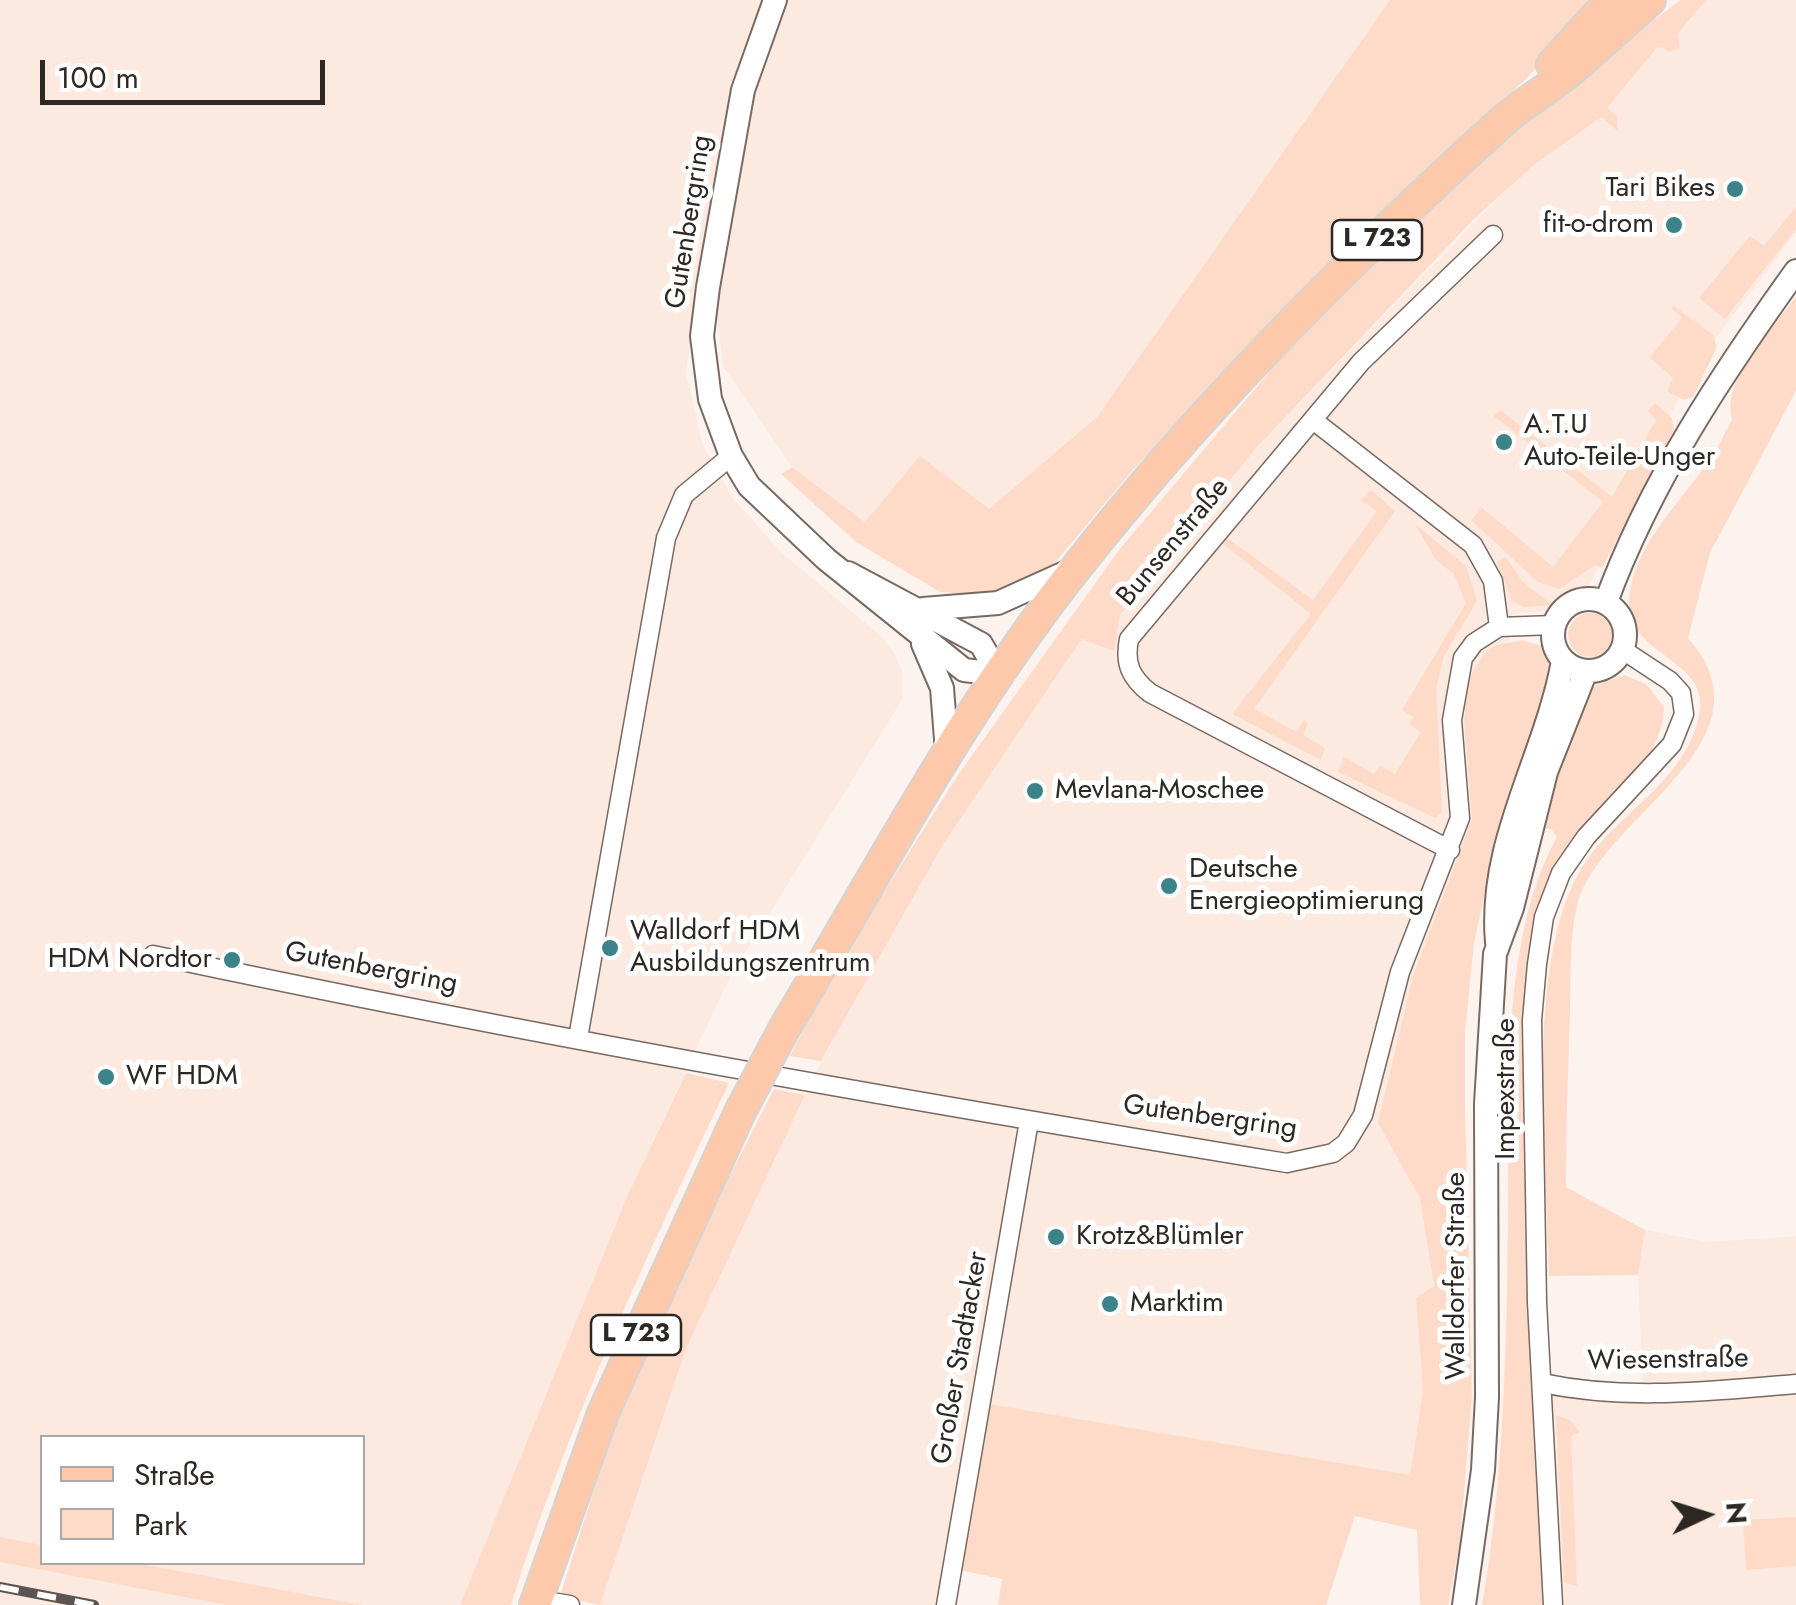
<!DOCTYPE html>
<meta charset="utf-8">
<style>
body{margin:0}
#map{position:relative;width:1796px;height:1605px;overflow:hidden;background:#fdf3ee;font-family:Jost,sans-serif}
canvas{display:block}
.legend{position:absolute;left:40px;top:1435px;width:325px;height:130px;box-sizing:border-box;background:#fff;border:2px solid #aba9a8;margin:0;padding:12px 18px;list-style:none;font-size:30px;color:#2e2825}
.legend li{display:flex;align-items:center;gap:20px;height:50px}
.legend b{width:50px;border:2px solid #aba9a8}
.north{position:absolute;left:1656px;top:1465px;width:100px;height:100px;-webkit-text-stroke:8px #fff;paint-order:stroke;rotate:86deg;font-size:28px;font-weight:700;line-height:40px;text-align:center;color:#2e2825}
.north::after{content:'';display:block;margin:auto;width:35px;height:45px;background:#2e2825;clip-path:polygon(50% 0,100% 100%,50% 72%,0 100%)}
.scale{position:absolute;left:40px;top:60px;width:285px;height:45px;box-sizing:border-box;border:5px solid #2e2825;border-top:0;padding-left:12px;font-size:30px;line-height:35px;white-space:nowrap;color:#2e2825;-webkit-text-stroke:8px #fff;paint-order:stroke}
</style>
<div id="map">
<canvas width="1796" height="1605"></canvas>
<ul class="legend">
<li><b style="height:12px;background:#fec9aa"></b>Straße</li>
<li><b style="height:28px;background:#fedbc8"></b>Park</li>
</ul>
<div class="north">N</div>
<div class="scale">100 m</div>
</div>
<script>
const ctx = document.querySelector('canvas').getContext('2d');
ctx.lineJoin = 'round';
function paint(path, color) {
  ctx.fillStyle = color;
  ctx.fill(path, 'evenodd');
}
function trace(path, color, width, dash) {
  ctx.strokeStyle = color;
  ctx.lineWidth = width;
  ctx.lineCap = dash ? 'butt' : 'round';
  ctx.setLineDash(dash || []);
  ctx.stroke(path);
}
function write(font, color, halo, rows, align = 'center') {
  ctx.font = font + ' Jost,sans-serif';
  ctx.lineWidth = 10;
  ctx.setLineDash([]);
  ctx.textBaseline = 'middle';
  ctx.strokeStyle = halo;
  ctx.fillStyle = color;
  for (const [text, x, y, turn = 0] of rows) {
    ctx.save();
    ctx.translate(x, y);
    ctx.rotate((+turn || 0) * Math.PI / 180);
    ctx.textAlign = isNaN(turn) ? turn : align;
    if (halo) ctx.strokeText(text, 0, 0);
    ctx.fillText(text, 0, 0);
    ctx.restore();
  }
}
const built = new Path2D(`
 M 0,0 L 1390,0 L 1097,417 L 989,509 L 865,522 L 792,467 L 723,366 L 706,228 L 686,373 L 703,446 L 734,500 L 781,552 L 882,637 L 895,654 L 902,671 L 902,700 L 730,977 L 629,1192 L 460,1605 L 363,1605 L 136,1563 L 362,1562 L 362,1438 L 42,1438 L 42,1545 L 0,1537 Z
 M 1690,0 L 1796,0 L 1796,232 L 1692,370 L 1591,583 L 1543,611 L 1513,614 L 1509,641 L 1496,645 L 1468,680 L 1464,720 L 1472,819 L 1413,976 L 1379,1123 L 1420,1198 L 1434,1287 L 1416,1298 L 1423,1392 L 1410,1476 L 989,1405 L 954,1605 L 600,1605 L 686,1349 L 821,1062 L 944,843 L 1083,638 L 1114,651 L 1120,615 L 1257,447 Z
 M 1645,1230 L 1708,1242 L 1796,1236 L 1796,1605 L 1545,1605 L 1539,1383 L 1643,1385 L 1638,1275 Z
 M 0,1562 L 226,1605 L 0,1605 Z`);
const green = new Path2D(`
 M 1390,0 L 1598,0 L 1526,79 L 1399,200 L 1132,471 L 1053,565 L 1031,581 L 989,595 L 940,592 L 856,542 L 781,474 L 792,467 L 865,522 L 920,456 L 989,509 L 1097,417 Z
 M 1681,0 L 1706,0 L 1677,34 L 1680,47 L 1670,52 L 1658,46 L 1607,108 L 1618,117 L 1617,130 L 1601,117 L 1535,164 L 1475,218 L 1257,447 L 1120,615 L 1114,651 L 1082,639 L 944,843 L 821,1061 L 790,1056 L 827,982 L 958,775 L 1119,550 L 1281,358 L 1446,192 L 1563,86 Z
 M 1796,207 L 1796,229 L 1725,319 L 1699,298 L 1750,236 L 1764,246 Z
 M 1796,297 L 1796,391 L 1710,553 L 1688,638 C 1781,743 1599,817 1577,906 C 1569,939 1571,978 1570,1012 C 1568,1071 1566,1129 1566,1187 L 1645,1230 L 1638,1275 L 1549,1276 C 1547,1166 1524,966 1580,871 C 1613,814 1684,785 1699,716 C 1712,658 1628,658 1629,602 C 1630,551 1679,503 1706,465 C 1717,451 1724,434 1732,419 C 1721,379 1773,327 1796,297 Z
 M 1674,306 L 1713,335 L 1717,347 L 1693,397 L 1684,400 L 1667,391 L 1673,378 L 1650,357 L 1682,318 L 1671,308 Z
 M 1655,403 L 1672,418 L 1674,430 L 1602,568 L 1595,565 L 1559,589 L 1538,582 L 1471,520 L 1482,508 L 1553,567 L 1603,502 L 1494,416 L 1500,410 L 1612,497 L 1656,420 L 1648,411 Z
 M 1371,490 L 1395,511 L 1254,709 L 1297,732 L 1304,720 L 1308,723 L 1303,735 L 1325,748 L 1321,760 L 1232,714 L 1311,614 L 1222,543 L 1227,538 L 1313,600 L 1377,511 L 1361,500 Z
 M 1415,524 L 1466,566 L 1477,601 L 1444,656 L 1436,689 L 1442,812 L 1435,818 L 1338,772 L 1344,757 L 1374,774 L 1380,766 L 1395,774 L 1421,732 L 1409,724 L 1414,717 L 1402,710 L 1466,603 L 1454,574 L 1436,560 Z
 M 1506,557 L 1522,581 L 1552,605 L 1524,607 L 1512,601 L 1497,562 Z
 M1568 635a22 22 0 1 1 44 0a22 22 0 1 1-44 0Z
 M 1522,640 L 1545,647 L 1556,667 L 1500,823 L 1474,943 L 1465,1032 L 1465,1106 L 1472,1396 L 1460,1541 L 1448,1605 L 1420,1605 L 1417,1530 L 1355,1516 L 1326,1605 L 998,1605 L 1002,1579 L 960,1570 L 989,1404 L 1410,1475 L 1423,1392 L 1416,1298 L 1434,1286 L 1420,1198 L 1378,1123 L 1413,976 L 1472,819 L 1464,720 L 1468,680 L 1485,653 L 1496,645 Z
 M 1624,675 L 1646,684 L 1664,707 C 1662,769 1596,803 1564,851 C 1540,886 1539,922 1533,962 L 1545,1605 L 1482,1605 C 1504,1479 1506,1354 1508,1226 C 1510,1108 1498,942 1557,837 L 1551,829 L 1538,827 L 1558,762 L 1589,688 Z
 M 686,1073 L 729,1083 C 648,1252 567,1426 511,1605 L 460,1605 L 629,1192 Z
 M 774,1089 L 805,1095 L 686,1349 L 600,1605 L 560,1596 L 616,1421 L 673,1287 Z
 M 1556,1415 L 1570,1420 L 1580,1432 L 1571,1436 L 1577,1586 L 1564,1582 Z
 M 1796,1517 L 1796,1566 L 1746,1570 L 1743,1520 Z
 M 0,1537 L 42,1545 L 42,1562 L 136,1563 L 363,1605 L 226,1605 L 0,1562 Z`);
const minor = new Path2D(`
 M 1313,420 L 1473,545 L 1493,581 L 1499,627
 M 1450,850 L 1150,693 C 1131,678 1124,664 1129,639 L 1361,362 L 1493,235
 M 153,955 C 529,1035 908,1101 1287,1163 L 1333,1153 L 1346,1143 L 1363,1115 L 1400,972 L 1460,818 L 1452,720 L 1463,658 L 1474,643 L 1499,627 L 1554,625
 M 578,1038 L 666,538 L 684,495 L 731,456
 M 1542,1383 C 1627,1401 1710,1391 1796,1384
 M 558,1603 L 570,1605
 M 946,1605 L 1029,1121
 M 1553,1605 L 1537,1302 L 1532,1020 L 1537,964 L 1544,917 L 1561,873 L 1586,837 L 1672,744 L 1684,714 L 1681,693 L 1670,681 L 1623,650`);
const tertiary = new Path2D(`
 M 775,0 L 743,90 L 708,287 L 702,336 L 710,399 L 731,456 L 749,486 L 826,559 L 964,670 L 998,674 L 981,644 L 848,573
 M1553 635a36 36 0 1 1 72 0a36 36 0 1 1-72 0Z
 M 1606,602 C 1650,482 1722,374 1796,271
 M 923,609 L 998,603 L 1069,571
 M 923,644 L 942,688 L 947,752
 M 1497,942 C 1488,842 1546,756 1563,661
 M 1464,1605 L 1483,1470 L 1487,1397 L 1486,1104 L 1495,954 L 1512,908 L 1546,772 L 1586,671`);
const primary = new Path2D(`
 M 1552,65 L 1611,0
 M 785,1027 C 878,872 963,710 1076,568 C 1203,406 1352,257 1504,120 C 1523,103 1545,91 1565,75 C 1594,51 1622,25 1650,0
 M 535,1605 L 603,1413 L 740,1112`);
const rail = new Path2D(`
 M 0,1587 L 94,1605`);
const primaryBridge = new Path2D(`
 M 740,1112 L 785,1027`);
const markers = [
 [1735,189,10,"#3b8388"],
 [1674,225,10,"#3b8388"],
 [1504,442,10,"#3b8388"],
 [1035,791,10,"#3b8388"],
 [1169,886,10,"#3b8388"],
 [610,948,10,"#3b8388"],
 [232,960,10,"#3b8388"],
 [106,1077,10,"#3b8388"],
 [1056,1237,10,"#3b8388"],
 [1110,1304,10,"#3b8388"]
];
const shields = [
 [1377,240,90],
 [636,1335,90]
];
const shieldNames = [
 ["L 723",1377,240],
 ["L 723",636,1335]
];
const poiNames = [
 ["Tari Bikes",1715,189,"right"],
 ["fit-o-drom",1654,225,"right"],
 ["A.T.U",1524,426],
 ["Auto-Teile-Unger",1524,458],
 ["Mevlana-Moschee",1055,791],
 ["Deutsche",1189,870],
 ["Energieoptimierung",1189,902],
 ["Walldorf HDM",630,932],
 ["Ausbildungszentrum",630,964],
 ["HDM Nordtor",212,960,"right"],
 ["WF HDM",126,1077],
 ["Krotz&Blümler",1076,1237],
 ["Marktim",1130,1304]
];
const streetNames = [
 ["Gutenbergring",690,222,-81],
 ["Bunsenstraße",1174,543,-50],
 ["Gutenbergring",371,969,11],
 ["Impexstraße",1507,1089,-90],
 ["Gutenbergring",1210,1118,8],
 ["Walldorfer Straße",1457,1276,-90],
 ["Großer Stadtacker",961,1358,-80],
 ["Wiesenstraße",1668,1361,-1]
];
paint(built, '#fce9df');
paint(green, '#fedbc8');
trace(minor, '#786a62', 21);
trace(tertiary, '#786a62', 26);
trace(primary, '#d5d4d3', 34);
trace(minor, '#fff', 18);
trace(tertiary, '#fff', 22);
trace(primary, '#fec9aa', 30);
trace(rail, '#5b5451', 10);
trace(rail, '#fff', 6, [19]);
trace(primaryBridge, '#d5d4d3', 34, []);
trace(primaryBridge, '#fec9aa', 30);
for (const [x, y, r, color] of markers) {
  const dot = new Path2D();
  dot.arc(x, y, r, 0, 2 * Math.PI);
  ctx.fillStyle = color;
  ctx.fill(dot);
  trace(dot, '#fff', 4);
}
for (const [x, y, w] of shields) {
  const box = new Path2D();
  box.roundRect(x - w / 2, y - 20, w, 40, 8);
  ctx.fillStyle = '#fff';
  ctx.fill(box);
  trace(box, '#2e2825', 2.5);
}
write('bold 25px', '#2e2825', null, shieldNames);
write('28px', '#2e2825', '#fff', poiNames, 'left');
write('28px', '#2e2825', '#fff', streetNames);
</script>
